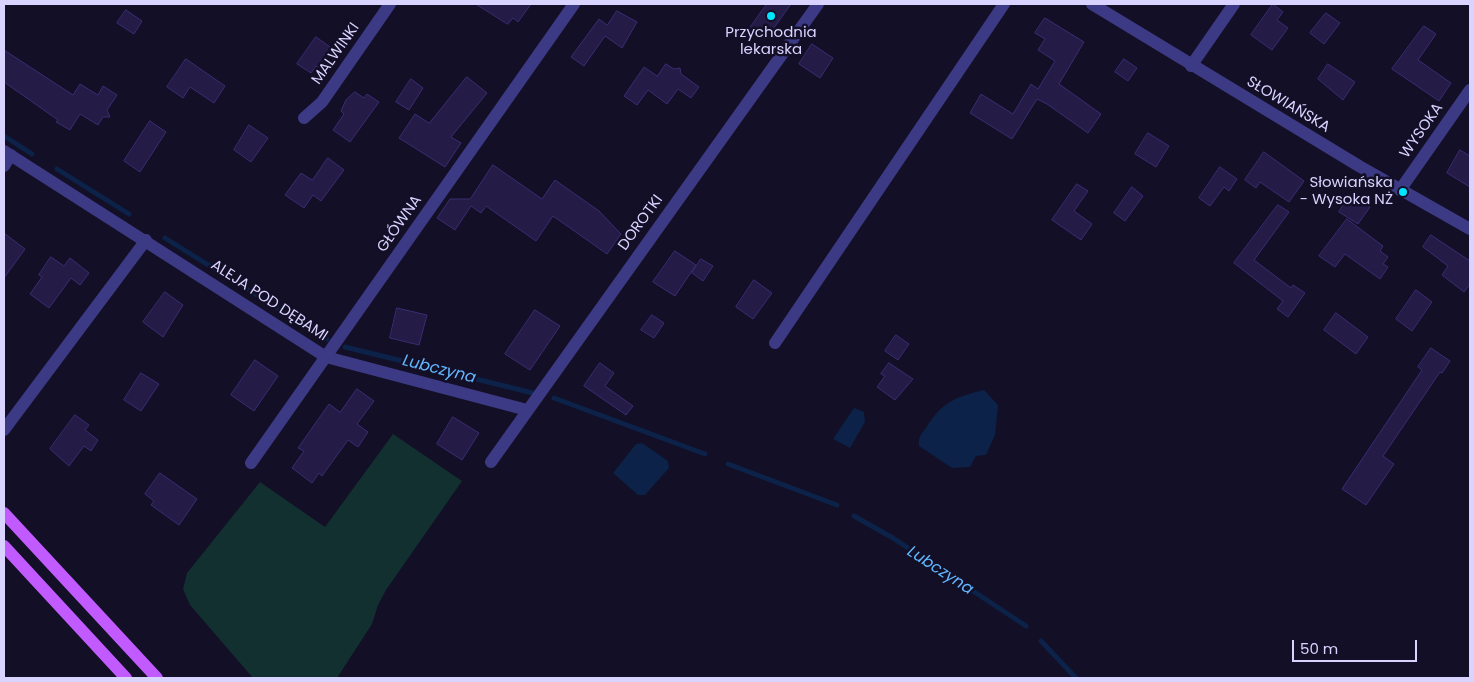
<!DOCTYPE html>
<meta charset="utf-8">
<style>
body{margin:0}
#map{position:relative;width:1474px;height:682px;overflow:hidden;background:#130f26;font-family:Poppins,sans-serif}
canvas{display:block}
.frame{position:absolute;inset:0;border:5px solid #d9d4ff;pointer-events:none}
.scale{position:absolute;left:1292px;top:640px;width:125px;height:22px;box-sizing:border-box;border:2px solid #d9d4ff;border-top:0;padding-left:6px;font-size:15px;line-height:18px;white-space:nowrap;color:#d9d4ff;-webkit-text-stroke:4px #130f26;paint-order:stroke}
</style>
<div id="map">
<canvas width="1474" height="682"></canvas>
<div class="frame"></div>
<div class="scale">50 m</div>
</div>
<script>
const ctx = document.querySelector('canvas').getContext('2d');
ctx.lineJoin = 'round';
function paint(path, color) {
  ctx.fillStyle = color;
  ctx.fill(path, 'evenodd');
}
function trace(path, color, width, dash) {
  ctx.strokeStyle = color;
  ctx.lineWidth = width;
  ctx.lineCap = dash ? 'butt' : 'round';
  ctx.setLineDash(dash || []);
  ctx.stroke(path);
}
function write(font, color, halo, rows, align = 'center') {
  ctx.font = font + ' Poppins,sans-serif';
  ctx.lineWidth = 5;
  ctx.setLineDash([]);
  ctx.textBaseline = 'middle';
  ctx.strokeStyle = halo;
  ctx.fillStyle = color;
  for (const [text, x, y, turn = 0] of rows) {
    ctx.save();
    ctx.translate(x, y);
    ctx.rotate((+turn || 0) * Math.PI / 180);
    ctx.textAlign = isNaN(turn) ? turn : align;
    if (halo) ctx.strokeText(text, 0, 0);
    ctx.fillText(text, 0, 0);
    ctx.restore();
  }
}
const green = new Path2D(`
 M 393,434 L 462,481 L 386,590 L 378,605 L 372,624 L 337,678 L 253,678 L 190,605 L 183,589 L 187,573 L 260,482 L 325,527 Z`);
const water = new Path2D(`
 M 984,390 L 998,405 L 995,435 L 986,455 L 976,456 L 970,467 L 952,468 L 919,446 C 918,438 921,434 926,428 C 942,402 955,397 984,390 Z
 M 854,408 L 864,412 L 865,422 L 850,448 L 833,439 Z
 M 642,443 L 668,461 L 669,468 L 645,495 L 638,495 L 613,473 L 636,444 Z`);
const stream = new Path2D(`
 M 4,136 L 32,154
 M 57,169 L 129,214
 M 165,238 L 327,339
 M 345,347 L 533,393
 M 554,398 L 705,454
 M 728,464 L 837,505
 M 854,516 L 893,538 L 1026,626
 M 1041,641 L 1076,678`);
const building = new Path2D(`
 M 476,4 L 531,4 L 518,22 L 513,18 L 508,24 Z
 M 767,4 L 791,4 L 766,39 L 750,28 Z
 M 1273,4 L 1283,12 L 1277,20 L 1288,28 L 1272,50 L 1251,35 Z
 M 126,10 L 142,21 L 134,34 L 117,23 Z
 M 617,11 L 637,22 L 622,48 L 605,36 L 584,66 L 571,57 L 599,19 L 607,25 Z
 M 1326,13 L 1340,23 L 1324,44 L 1310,33 Z
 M 1045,18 L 1084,42 L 1059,84 L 1101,114 L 1088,133 L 1047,104 L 1037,99 L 1012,139 L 970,113 L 981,94 L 1013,114 L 1031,84 L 1038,89 L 1055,61 L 1038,50 L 1045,39 L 1035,33 Z
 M 1424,26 L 1436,34 L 1418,60 L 1451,83 L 1439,101 L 1392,69 Z
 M 316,37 L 333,49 L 319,68 L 316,66 L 311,73 L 297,64 Z
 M 812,44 L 833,58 L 820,78 L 799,64 Z
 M 4,50 L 73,95 L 80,84 L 98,95 L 103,86 L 117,95 L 107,110 L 110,117 L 103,117 L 98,125 L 80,114 L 70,130 L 56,122 L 58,120 L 4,82 Z
 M 186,59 L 225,86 L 214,103 L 190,87 L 183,98 L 167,87 Z
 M 1124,59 L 1137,68 L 1128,81 L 1115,72 Z
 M 666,64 L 674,69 L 680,68 L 681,74 L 699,87 L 691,98 L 678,89 L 667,104 L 648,90 L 637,105 L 624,96 L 644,67 L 657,76 Z
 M 1328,64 L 1355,82 L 1343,100 L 1318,79 Z
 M 467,77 L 487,93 L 451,137 L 461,143 L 445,167 L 399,138 L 415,114 L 429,123 Z
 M 411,79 L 423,88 L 409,110 L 396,102 Z
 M 355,92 L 364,98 L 367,94 L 379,102 L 350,142 L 333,130 L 344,114 L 341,111 L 346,100 Z
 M 150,121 L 166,132 L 140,172 L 124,161 Z
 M 249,125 L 268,138 L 251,162 L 234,150 Z
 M 1148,133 L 1169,146 L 1156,167 L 1135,154 Z
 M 1460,150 L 1470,156 L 1470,187 L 1447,173 Z
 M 1264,152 L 1304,181 L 1289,202 L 1260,182 L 1256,188 L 1245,180 Z
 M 328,158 L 344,170 L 321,201 L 313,195 L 304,208 L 285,195 L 301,173 L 312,180 Z
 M 493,165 L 542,199 L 555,180 L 599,211 L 621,234 L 607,254 L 553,216 L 536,241 L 486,206 L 481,213 L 471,206 L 455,230 L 437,218 L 450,199 L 470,199 Z
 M 1220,167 L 1237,179 L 1229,191 L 1224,187 L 1210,206 L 1199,198 Z
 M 1077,184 L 1088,191 L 1074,211 L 1092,224 L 1081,240 L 1052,220 Z
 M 1132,187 L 1143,196 L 1125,221 L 1114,213 Z
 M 1350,195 L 1370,207 L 1358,224 L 1339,212 Z
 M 1278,205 L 1289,212 L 1254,260 L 1291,288 L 1293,285 L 1305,293 L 1288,317 L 1277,309 L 1283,301 L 1234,263 Z
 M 1347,219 L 1383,246 L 1380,251 L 1388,257 L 1383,264 L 1388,267 L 1380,279 L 1345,254 L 1335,267 L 1319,256 Z
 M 4,233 L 25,249 L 4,278 Z
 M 1431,235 L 1470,261 L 1470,284 L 1464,292 L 1442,275 L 1448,266 L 1423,247 Z
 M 675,251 L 696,265 L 675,296 L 653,282 Z
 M 51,257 L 64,266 L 70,258 L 89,273 L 80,285 L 71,278 L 49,308 L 30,294 L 42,277 L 39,275 Z
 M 701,259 L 713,266 L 703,281 L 692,273 Z
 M 754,280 L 772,293 L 753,319 L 736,307 Z
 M 1416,290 L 1432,302 L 1412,331 L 1396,319 Z
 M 165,292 L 183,305 L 163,337 L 143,322 Z
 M 397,308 L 427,315 L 419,345 L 390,338 Z
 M 535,310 L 560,326 L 530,370 L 505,354 Z
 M 1336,313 L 1368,337 L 1356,354 L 1324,330 Z
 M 652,315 L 664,323 L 654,338 L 641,330 Z
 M 896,335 L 909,344 L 898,360 L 885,351 Z
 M 1431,348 L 1450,361 L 1442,373 L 1440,372 L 1383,456 L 1394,464 L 1366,505 L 1342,489 L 1422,370 L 1418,367 Z
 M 255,360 L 278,376 L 254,411 L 231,395 Z
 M 600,363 L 614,373 L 605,386 L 633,406 L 626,415 L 584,386 Z
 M 889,363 L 913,379 L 895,400 L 877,387 L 885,376 L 881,374 Z
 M 141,373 L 159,384 L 141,411 L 124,400 Z
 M 357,389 L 374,401 L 357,424 L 368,432 L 358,447 L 348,440 L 322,476 L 319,473 L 312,483 L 292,468 L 304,451 L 298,448 L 329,404 L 340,412 Z
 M 75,415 L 89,425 L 85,430 L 98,440 L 91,451 L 84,446 L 69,466 L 50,449 Z
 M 453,417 L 479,433 L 462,460 L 437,444 Z
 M 160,473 L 197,499 L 179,525 L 151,505 L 154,501 L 145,494 Z`);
const minor = new Path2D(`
 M 1191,66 L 1234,4
 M 304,118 L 322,102 L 390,4
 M 4,151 L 326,357 L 527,410
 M 4,166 L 11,155
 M 1400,190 L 1470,90
 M 775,343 L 1004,4
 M 4,430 L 146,240
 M 491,462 L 818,4
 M 251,463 L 574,4`);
const tertiary = new Path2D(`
 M 1092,4 L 1359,166 L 1470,229`);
const primary = new Path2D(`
 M 4,513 L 157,678
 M 4,546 L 126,678`);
const markers = [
 [771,16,5,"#00e5ff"],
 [1403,192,5,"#00e5ff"]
];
const poiNames = [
 ["Przychodnia",771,33],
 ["lekarska",771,50],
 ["Słowiańska",1393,183,"right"],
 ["- Wysoka NŻ",1393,200,"right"]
];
const streetNames = [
 ["MALWINKI",336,54,-55],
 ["SŁOWIAŃSKA",1288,105,31],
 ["WYSOKA",1422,131,-55],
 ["DOROTKI",641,223,-54],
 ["GŁÓWNA",400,224,-55],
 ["ALEJA POD DĘBAMI",269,301,33]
];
const waterNames = [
 ["Lubczyna",439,370,14],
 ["Lubczyna",940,571,33]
];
paint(green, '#12302f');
paint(water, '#0c2248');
trace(stream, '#0c2248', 5);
paint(building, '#241b47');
trace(building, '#3b2d73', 1);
trace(minor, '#3d3a85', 12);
trace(tertiary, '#3d3a85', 12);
trace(primary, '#c25bff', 12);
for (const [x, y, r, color] of markers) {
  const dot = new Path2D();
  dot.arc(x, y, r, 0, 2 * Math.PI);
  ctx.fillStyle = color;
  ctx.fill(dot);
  trace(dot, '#130f26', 2);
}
write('15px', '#d9d4ff', '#130f26', poiNames);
write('15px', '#d9d4ff', '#130f26', streetNames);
write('italic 16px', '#62b6ff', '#130f26', waterNames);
</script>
